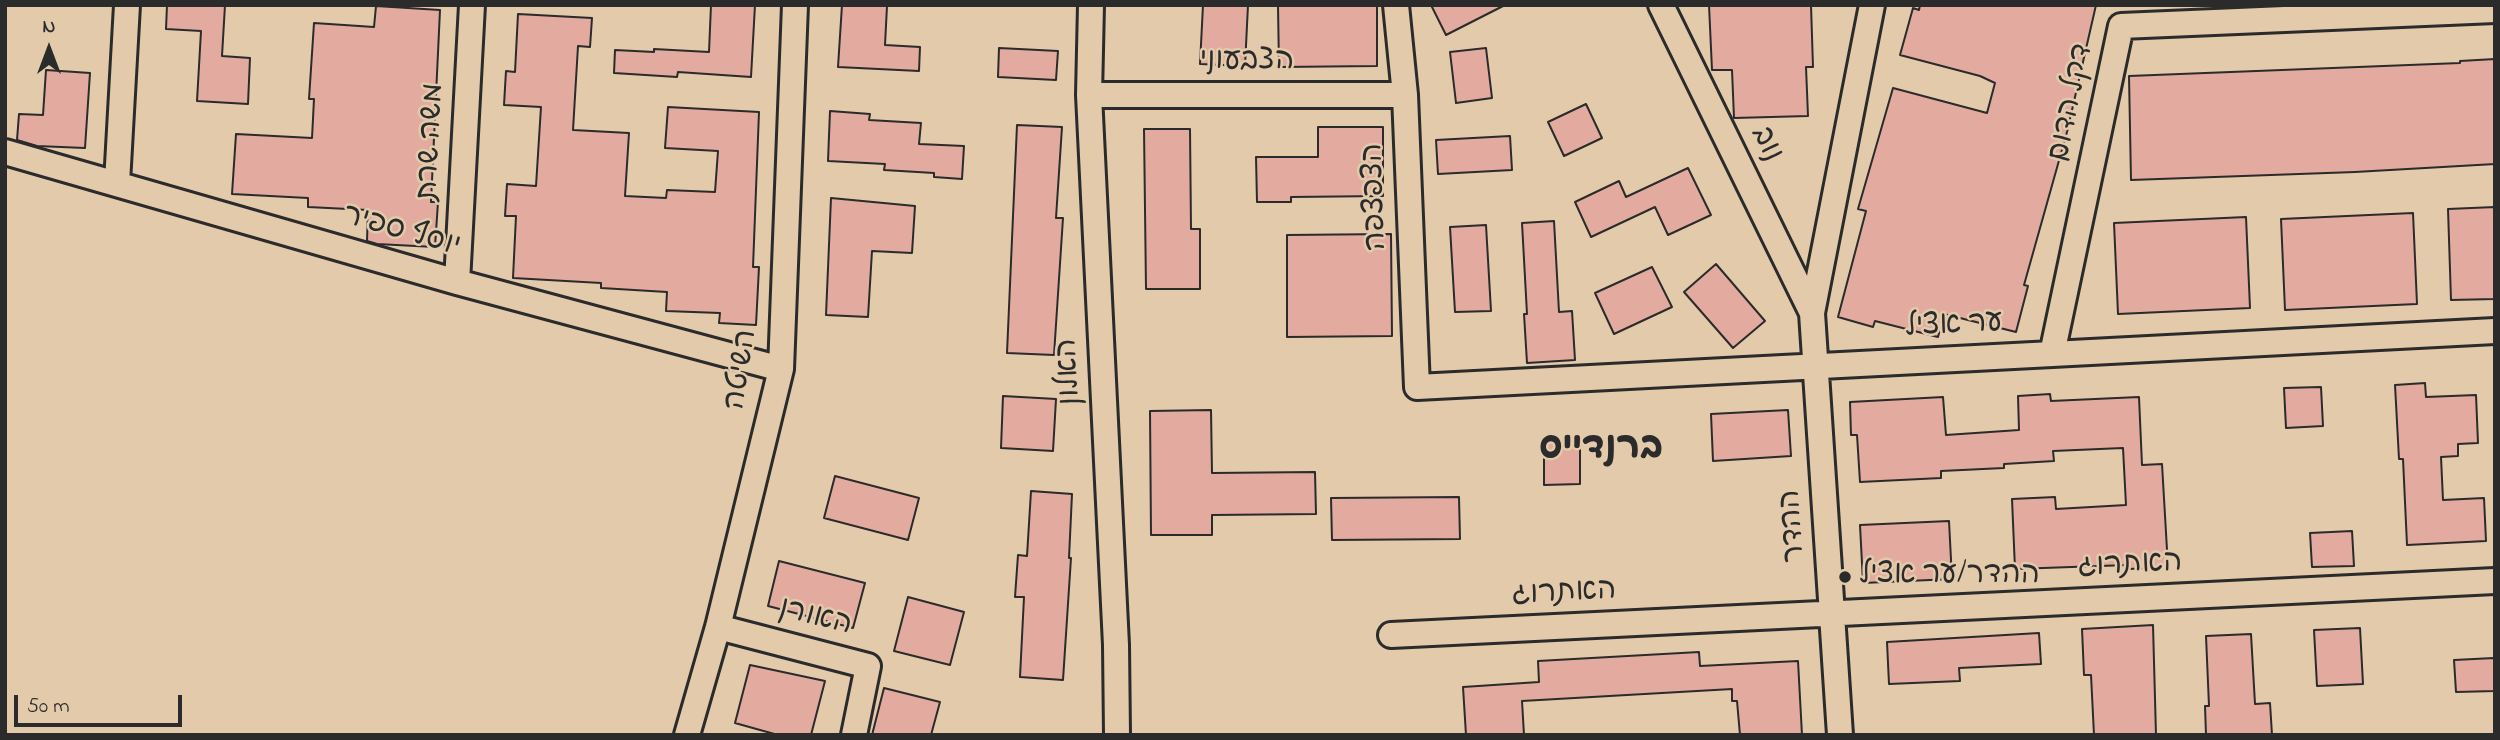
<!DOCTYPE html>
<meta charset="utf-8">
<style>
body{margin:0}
#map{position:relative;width:2500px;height:740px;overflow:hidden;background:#e2caab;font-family:"Indie Flower",sans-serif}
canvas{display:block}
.frame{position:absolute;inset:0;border:7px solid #2b2b2b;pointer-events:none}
.north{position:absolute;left:14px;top:14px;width:70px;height:70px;-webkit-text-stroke:5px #e2caab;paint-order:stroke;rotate:0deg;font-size:19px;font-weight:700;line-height:28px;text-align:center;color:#2b2b2b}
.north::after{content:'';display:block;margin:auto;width:24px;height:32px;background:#2b2b2b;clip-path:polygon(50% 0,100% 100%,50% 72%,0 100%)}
.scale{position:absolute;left:14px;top:695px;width:168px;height:32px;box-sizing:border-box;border:4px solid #2b2b2b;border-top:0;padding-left:9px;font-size:21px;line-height:24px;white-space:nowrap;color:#2b2b2b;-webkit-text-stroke:5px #e2caab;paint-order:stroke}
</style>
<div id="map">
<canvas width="2500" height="740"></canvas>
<div class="frame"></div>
<div class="north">N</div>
<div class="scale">50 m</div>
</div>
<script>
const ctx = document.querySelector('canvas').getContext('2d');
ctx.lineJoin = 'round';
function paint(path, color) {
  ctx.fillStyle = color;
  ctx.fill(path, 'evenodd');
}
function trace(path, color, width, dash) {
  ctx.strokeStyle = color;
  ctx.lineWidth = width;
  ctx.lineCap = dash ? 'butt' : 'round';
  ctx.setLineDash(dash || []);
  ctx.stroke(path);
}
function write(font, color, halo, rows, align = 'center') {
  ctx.font = font + ' "Indie Flower","Playpen Sans Hebrew",sans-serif';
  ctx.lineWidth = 5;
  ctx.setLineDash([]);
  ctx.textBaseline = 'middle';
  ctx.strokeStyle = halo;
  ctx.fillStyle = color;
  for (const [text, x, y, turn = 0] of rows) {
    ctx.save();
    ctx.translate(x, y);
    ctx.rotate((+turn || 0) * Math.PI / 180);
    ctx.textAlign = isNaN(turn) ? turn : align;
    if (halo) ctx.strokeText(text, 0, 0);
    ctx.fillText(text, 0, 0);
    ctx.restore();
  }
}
const building = new Path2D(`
 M 167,5 L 225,5 L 222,56 L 250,58 L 248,104 L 197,101 L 201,31 L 166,29 Z
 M 711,5 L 755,5 L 751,77 L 678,72 L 677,77 L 614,73 L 615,50 L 654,52 L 654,49 L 709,52 Z
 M 842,5 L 887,6 L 885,45 L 920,47 L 919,71 L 838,67 Z
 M 1203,5 L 1248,5 L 1245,66 L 1200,64 Z
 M 1377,5 L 1377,66 L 1279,67 L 1278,6 Z
 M 1431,5 L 1505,5 L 1446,35 Z
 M 1709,5 L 1811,5 L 1813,67 L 1806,67 L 1808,116 L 1734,118 L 1732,70 L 1712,70 Z
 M 1920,5 L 2096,5 L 2067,132 L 2024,285 L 2028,286 L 2016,332 L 1944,314 L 1938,337 L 1875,321 L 1873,327 L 1838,317 L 1866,211 L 1858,209 L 1893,88 L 1987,113 L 1995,83 L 1980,76 L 1900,55 L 1913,8 L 1919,10 Z
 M 376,6 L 440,10 L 431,202 L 438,202 L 435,247 L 377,244 L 367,241 L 368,210 L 308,207 L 308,198 L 232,194 L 236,134 L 312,138 L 314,99 L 309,99 L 314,23 L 374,27 Z
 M 518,14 L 592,18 L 590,47 L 578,46 L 573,130 L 629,133 L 625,196 L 666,198 L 667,190 L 715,192 L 718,151 L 665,148 L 668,107 L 759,112 L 753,267 L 759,267 L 756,325 L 719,323 L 720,313 L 666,311 L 667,292 L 601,288 L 601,283 L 513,278 L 516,216 L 505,216 L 507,184 L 536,186 L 541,107 L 504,105 L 506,71 L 515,72 Z
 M 999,48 L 1058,51 L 1056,80 L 998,77 Z
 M 1486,48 L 1492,98 L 1456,103 L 1450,52 Z
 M 2495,59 L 2495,164 L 2355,172 L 2131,180 L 2129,76 L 2460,63 L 2460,61 Z
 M 46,70 L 90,73 L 85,148 L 37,146 L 17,140 L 19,114 L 43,115 Z
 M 1586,104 L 1602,138 L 1564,156 L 1548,122 Z
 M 830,111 L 870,114 L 869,120 L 921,123 L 919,144 L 964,146 L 962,179 L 934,177 L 934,173 L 884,170 L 885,164 L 828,161 Z
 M 1017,125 L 1062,127 L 1056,218 L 1063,218 L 1054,355 L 1007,353 Z
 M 1318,127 L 1383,127 L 1383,196 L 1291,197 L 1291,202 L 1257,202 L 1256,157 L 1318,157 Z
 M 1144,129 L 1190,129 L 1191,229 L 1200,229 L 1200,289 L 1146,289 Z
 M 1510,136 L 1512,170 L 1438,174 L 1436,140 Z
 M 1688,168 L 1711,215 L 1668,235 L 1655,207 L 1591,237 L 1575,202 L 1619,181 L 1626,197 Z
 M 831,198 L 915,206 L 912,253 L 872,251 L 868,317 L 826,315 Z
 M 2495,207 L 2495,299 L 2451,300 L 2448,209 Z
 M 2413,213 L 2417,304 L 2285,310 L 2281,219 Z
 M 2246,217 L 2250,308 L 2118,314 L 2114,223 Z
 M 1554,221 L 1559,312 L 1572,311 L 1575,360 L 1527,363 L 1524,314 L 1527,314 L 1522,223 Z
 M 1486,225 L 1491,311 L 1455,312 L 1450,227 Z
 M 1391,234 L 1392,336 L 1287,337 L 1287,235 Z
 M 1716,264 L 1765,321 L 1733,348 L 1684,292 Z
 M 1652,267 L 1672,307 L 1614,334 L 1595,293 Z
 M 2425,383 L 2426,397 L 2476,395 L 2478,443 L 2458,444 L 2458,456 L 2441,457 L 2443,500 L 2484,498 L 2486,541 L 2407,545 L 2403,459 L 2399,459 L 2395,385 Z
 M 2321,387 L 2323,426 L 2286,428 L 2284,388 Z
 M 2050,394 L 2051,401 L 2139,397 L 2142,465 L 2162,464 L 2168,567 L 2129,569 L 2128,565 L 2015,569 L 2012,499 L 2055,497 L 2056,509 L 2126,505 L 2123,448 L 2053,451 L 2054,461 L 2004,464 L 2004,468 L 1941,471 L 1941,478 L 1860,482 L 1857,435 L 1851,435 L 1850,402 L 1943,397 L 1946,435 L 2019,430 L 2018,396 Z
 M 1003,396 L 1056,399 L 1053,451 L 1001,448 Z
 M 1211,410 L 1212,473 L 1315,472 L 1316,514 L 1212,515 L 1212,535 L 1151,535 L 1150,411 Z
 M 1788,410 L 1791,456 L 1713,461 L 1711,414 Z
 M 1544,441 L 1580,441 L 1580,484 L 1544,485 Z
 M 835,476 L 919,498 L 908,540 L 824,518 Z
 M 1031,491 L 1072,494 L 1069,558 L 1071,558 L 1063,680 L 1020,677 L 1024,597 L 1015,597 L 1018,555 L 1027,556 Z
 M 1459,497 L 1460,539 L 1332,540 L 1331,498 Z
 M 1949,521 L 1952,579 L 1863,583 L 1860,525 Z
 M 2352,531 L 2354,566 L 2312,567 L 2310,533 Z
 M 779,561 L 865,583 L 853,628 L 768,606 Z
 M 908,597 L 964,612 L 950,665 L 894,651 Z
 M 2153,625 L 2156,735 L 2094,735 L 2091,675 L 2084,675 L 2082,629 Z
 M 2360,628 L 2363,684 L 2317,686 L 2314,630 Z
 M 2039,633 L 2041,664 L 1959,668 L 1960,681 L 1889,684 L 1887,642 Z
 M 2251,634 L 2255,704 L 2270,703 L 2272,735 L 2206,735 L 2205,706 L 2209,706 L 2206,636 Z
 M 1699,652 L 1700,666 L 1798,661 L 1802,735 L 1740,735 L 1737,701 L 1732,701 L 1732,689 L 1522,701 L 1524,735 L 1466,735 L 1463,687 L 1539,682 L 1538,661 Z
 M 2494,658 L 2495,691 L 2456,692 L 2454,660 Z
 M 750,665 L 825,681 L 811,735 L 778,735 L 735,723 Z
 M 884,688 L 940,702 L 931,735 L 872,735 Z`);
const minor = new Path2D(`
 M 1091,5 L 1089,95 L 1116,645 L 1117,735
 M 1396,5 L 1405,95 L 1417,387 L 2495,331
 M 1661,5 L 1812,313
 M 1089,95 L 1405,95
 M 5,152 L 457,282 L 781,369
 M 117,183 L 127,5
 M 457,282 L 472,5
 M 2052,354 L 2121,26 L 2495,10
 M 718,627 L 868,666 L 854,735
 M 1391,635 L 2495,581
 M 687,735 L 718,627 L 781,369 L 795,5
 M 1840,735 L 1812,313 L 1872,5`);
const markers = [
 [1845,577,7,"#2b2b2b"]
];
const streetNames = [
 ["הצבעוני",1247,63],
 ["דקל הדום",2073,103,-78],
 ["משה שרת",433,142,-87],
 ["נוב",1765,145,64],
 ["הצפצפה",1377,197,-92],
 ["יוסף ספיר",401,233,16],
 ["ער אציל",1954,327,-3],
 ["השיטה",743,370,-81],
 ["האלון",1071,372,-93],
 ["ההדר",1795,526,-94],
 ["האתרוג",2130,567,-3],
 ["האתרוג",1564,595,-3],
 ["האורן",815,619,14]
];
const poiNames = [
 ["ההדר/ער אציל",1859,577]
];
const districtNames = [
 ["ברנדייס",1601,451]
];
paint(building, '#e3aa9f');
trace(building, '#2b2b2b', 2);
trace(minor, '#2b2b2b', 30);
trace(minor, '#e2caab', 24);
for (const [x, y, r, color] of markers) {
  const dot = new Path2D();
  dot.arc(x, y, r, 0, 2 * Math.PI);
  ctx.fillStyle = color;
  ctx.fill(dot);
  trace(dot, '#e2caab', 2.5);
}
write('30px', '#2b2b2b', '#e2caab', streetNames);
write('30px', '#2b2b2b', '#e2caab', poiNames, 'left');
write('bold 37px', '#2b2b2b', '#e2caab', districtNames);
</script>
